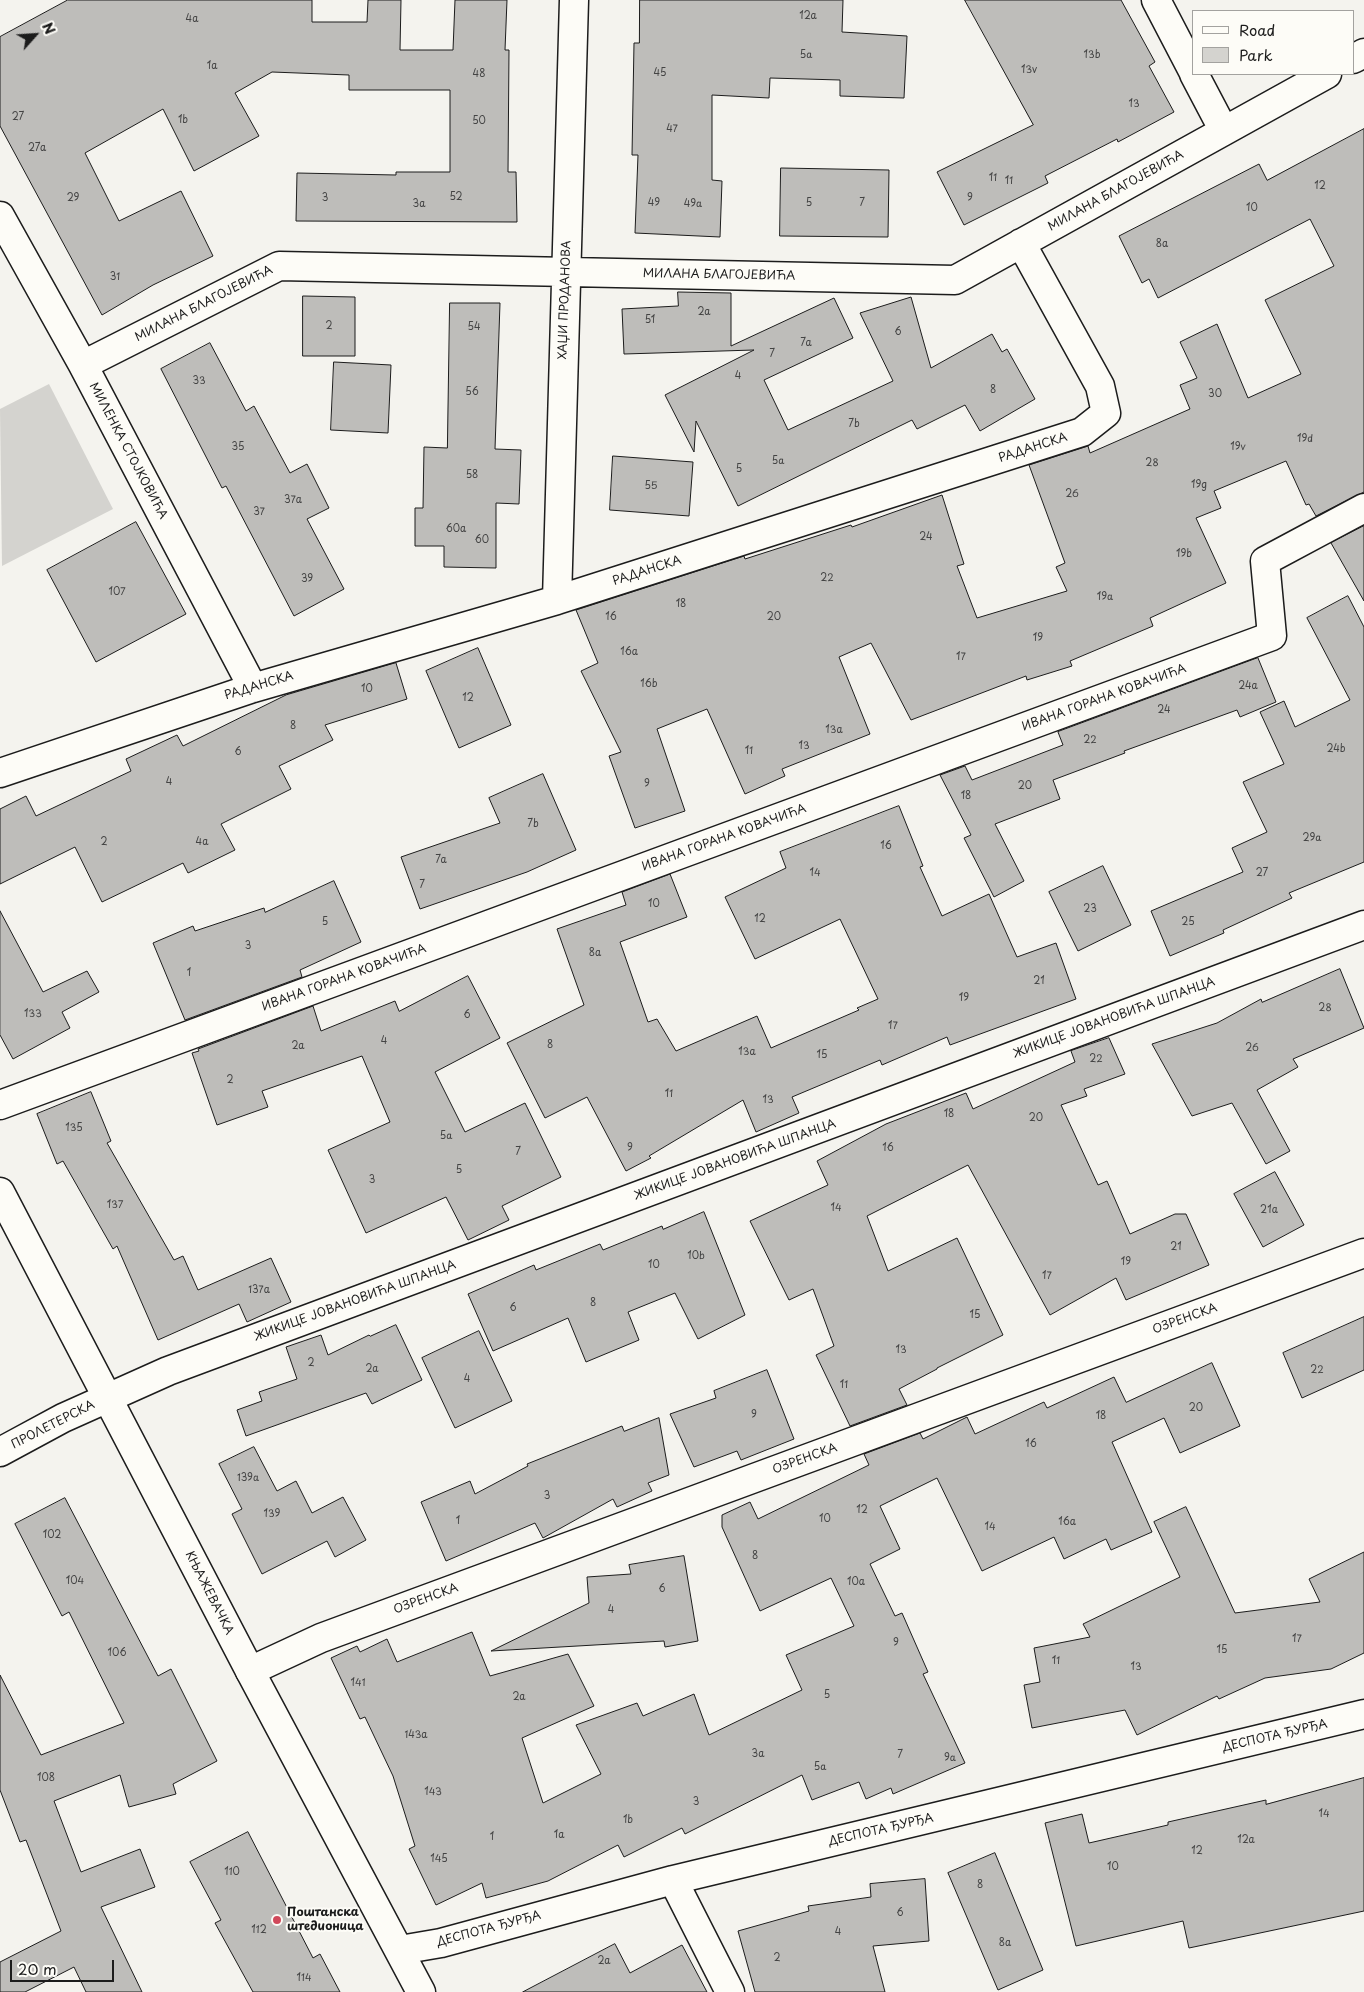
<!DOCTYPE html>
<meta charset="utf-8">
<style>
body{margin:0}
#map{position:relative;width:1364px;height:1992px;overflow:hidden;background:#f4f3ee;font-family:"Playpen Sans",sans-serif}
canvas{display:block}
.legend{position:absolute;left:1192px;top:10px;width:162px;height:65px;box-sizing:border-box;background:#fdfcf7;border:1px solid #a3a29f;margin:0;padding:6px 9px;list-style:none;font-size:15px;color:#1c1c1c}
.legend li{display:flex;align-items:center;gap:10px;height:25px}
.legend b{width:25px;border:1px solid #a3a29f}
.north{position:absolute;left:10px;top:10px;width:50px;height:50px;-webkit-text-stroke:4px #fdfcf7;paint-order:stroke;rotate:64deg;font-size:14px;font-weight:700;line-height:20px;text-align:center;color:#1c1c1c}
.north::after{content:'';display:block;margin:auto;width:18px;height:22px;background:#1c1c1c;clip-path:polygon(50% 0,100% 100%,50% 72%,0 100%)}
.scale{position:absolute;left:10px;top:1960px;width:104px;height:22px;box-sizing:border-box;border:2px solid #1c1c1c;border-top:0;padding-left:6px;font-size:15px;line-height:18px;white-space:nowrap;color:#1c1c1c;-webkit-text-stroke:4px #fdfcf7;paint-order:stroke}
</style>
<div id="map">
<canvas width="1364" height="1992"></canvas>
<ul class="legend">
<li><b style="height:6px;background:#fdfcf7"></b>Road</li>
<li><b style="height:14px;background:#d4d3cf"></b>Park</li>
</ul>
<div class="north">N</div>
<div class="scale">20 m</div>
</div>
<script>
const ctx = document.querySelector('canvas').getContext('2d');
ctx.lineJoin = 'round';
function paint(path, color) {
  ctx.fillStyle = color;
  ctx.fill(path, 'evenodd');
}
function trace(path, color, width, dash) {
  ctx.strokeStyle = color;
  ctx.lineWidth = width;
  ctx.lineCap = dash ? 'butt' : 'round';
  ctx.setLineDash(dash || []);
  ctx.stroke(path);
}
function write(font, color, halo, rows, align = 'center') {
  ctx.font = font + ' "Playpen Sans",sans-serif';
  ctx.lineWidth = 4;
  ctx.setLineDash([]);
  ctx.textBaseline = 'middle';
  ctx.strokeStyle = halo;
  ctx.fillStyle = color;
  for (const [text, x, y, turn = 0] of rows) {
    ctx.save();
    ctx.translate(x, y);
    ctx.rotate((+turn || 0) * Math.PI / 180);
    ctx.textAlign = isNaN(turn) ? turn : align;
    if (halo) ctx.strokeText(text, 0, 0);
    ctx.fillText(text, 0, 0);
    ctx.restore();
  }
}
const green = new Path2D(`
 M 49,384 L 113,509 L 2,566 L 0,409 Z`);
const building = new Path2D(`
 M 68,0 L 312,0 L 312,22 L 367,22 L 368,0 L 401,0 L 400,50 L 453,50 L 455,0 L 507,0 L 505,50 L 509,50 L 508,172 L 516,172 L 517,222 L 296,221 L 297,173 L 396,175 L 396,172 L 450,172 L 450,90 L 349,90 L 349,75 L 272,72 L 235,93 L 259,136 L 194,171 L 163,109 L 85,153 L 119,221 L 181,191 L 213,256 L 153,285 L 102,315 L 0,126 L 0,37 Z
 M 640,0 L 843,0 L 842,32 L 907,36 L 904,98 L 840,96 L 840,80 L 770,78 L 769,98 L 712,95 L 712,180 L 722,181 L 720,237 L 635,233 L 638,155 L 632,155 L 634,43 L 639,43 Z
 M 965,0 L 1121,0 L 1155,62 L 1149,66 L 1174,112 L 1118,142 L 1117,139 L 1045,176 L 1048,183 L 964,225 L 937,172 L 1033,125 Z
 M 1364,129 L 1364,492 L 1316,516 L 1309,504 L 1306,505 L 1286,461 L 1214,491 L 1221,508 L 1196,518 L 1226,583 L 1150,618 L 1153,626 L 1070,661 L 1072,666 L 1027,680 L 1026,676 L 911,720 L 871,643 L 839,657 L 870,734 L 782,769 L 785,776 L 745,794 L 707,709 L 657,729 L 685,811 L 635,828 L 609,756 L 621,752 L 581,671 L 598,663 L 576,610 L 744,556 L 745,559 L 851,525 L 852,527 L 942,495 L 964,564 L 957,566 L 977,618 L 1067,591 L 1056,567 L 1065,563 L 1029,465 L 1088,446 L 1090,453 L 1190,409 L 1180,385 L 1197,378 L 1180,342 L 1217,324 L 1248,398 L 1301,374 L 1265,300 L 1334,266 L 1310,219 L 1158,298 L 1149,279 L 1142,283 L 1119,236 L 1259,164 L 1267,180 Z
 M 781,168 L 889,170 L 888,237 L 780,236 Z
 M 678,292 L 731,293 L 731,346 L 834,298 L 853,338 L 764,380 L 788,430 L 893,381 L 860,313 L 911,297 L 931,368 L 992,334 L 1002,352 L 1007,349 L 1035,399 L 980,431 L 965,405 L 917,429 L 912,420 L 738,506 L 696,421 L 694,452 L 665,395 L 754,350 L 624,354 L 622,309 L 678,306 Z
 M 303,296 L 355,297 L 355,356 L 303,356 Z
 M 450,303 L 500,303 L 495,449 L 521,450 L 519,504 L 496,503 L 496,568 L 444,567 L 444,546 L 415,546 L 415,508 L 423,508 L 424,447 L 447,448 Z
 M 210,343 L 246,411 L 254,406 L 290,473 L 307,464 L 329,508 L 307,519 L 344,589 L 294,616 L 226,486 L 222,488 L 161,369 Z
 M 334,362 L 391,365 L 388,433 L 331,430 Z
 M 613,456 L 693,462 L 689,516 L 610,510 Z
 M 136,522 L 186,614 L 96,662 L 47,570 Z
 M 1364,526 L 1364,601 L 1331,543 Z
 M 1348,596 L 1364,627 L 1364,862 L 1289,893 L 1292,898 L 1223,930 L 1224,933 L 1170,956 L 1151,911 L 1243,872 L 1232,848 L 1267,832 L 1243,782 L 1284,764 L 1260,712 L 1284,701 L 1295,727 L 1350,700 L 1307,618 Z
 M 478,648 L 511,725 L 459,748 L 426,671 Z
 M 1258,658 L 1276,702 L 1240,717 L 1237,710 L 1124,751 L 1125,753 L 1053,780 L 1060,799 L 995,824 L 1024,881 L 994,897 L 964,838 L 971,835 L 940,775 L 965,766 L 972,780 L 1063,745 L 1058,732 Z
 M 396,663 L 407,699 L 325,725 L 333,740 L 279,766 L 291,789 L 221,824 L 235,850 L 188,873 L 183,863 L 102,902 L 75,847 L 0,884 L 0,809 L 26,796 L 36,816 L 131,771 L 126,759 L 177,735 L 183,746 L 286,695 Z
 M 543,774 L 576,850 L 527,872 L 420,909 L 401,857 L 500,823 L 489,798 Z
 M 899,806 L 923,866 L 920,867 L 942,916 L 989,894 L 1017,957 L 1056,943 L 1076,999 L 950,1045 L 947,1037 L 882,1065 L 880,1060 L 792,1097 L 799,1113 L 756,1132 L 743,1100 L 649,1156 L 651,1158 L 626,1171 L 587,1097 L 545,1118 L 507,1043 L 584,1005 L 557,929 L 626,905 L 622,892 L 670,874 L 687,917 L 620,942 L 648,1022 L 657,1019 L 676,1051 L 757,1016 L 771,1048 L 859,1010 L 857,1008 L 878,999 L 840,919 L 755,959 L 725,897 L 786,868 L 780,852 Z
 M 1103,866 L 1131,925 L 1078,951 L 1049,892 Z
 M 334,881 L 361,942 L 300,970 L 302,977 L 185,1020 L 153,943 L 193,926 L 195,931 L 264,908 L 265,912 Z
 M 0,911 L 43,992 L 87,971 L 99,992 L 62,1012 L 70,1028 L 13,1059 L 0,1035 Z
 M 1340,969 L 1364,1028 L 1293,1059 L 1298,1067 L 1257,1090 L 1290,1151 L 1266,1164 L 1232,1103 L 1192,1116 L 1152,1044 L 1217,1023 L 1261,999 L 1262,1002 Z
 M 468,976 L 500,1038 L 435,1072 L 465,1132 L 525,1103 L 561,1177 L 502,1206 L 509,1220 L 468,1240 L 446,1197 L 366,1233 L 328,1150 L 390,1122 L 362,1056 L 262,1091 L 268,1107 L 217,1125 L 192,1053 L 199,1051 L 198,1049 L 313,1006 L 321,1031 L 395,1001 L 399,1011 Z
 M 1109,1038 L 1125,1074 L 1084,1089 L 1087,1096 L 1061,1105 L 1098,1185 L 1107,1181 L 1130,1234 L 1175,1214 L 1186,1214 L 1209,1265 L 1126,1300 L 1116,1278 L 1050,1315 L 968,1165 L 867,1216 L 888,1271 L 957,1238 L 1003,1335 L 937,1368 L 937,1369 L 899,1389 L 907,1405 L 850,1426 L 816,1355 L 834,1346 L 813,1289 L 789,1300 L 750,1221 L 828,1185 L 817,1161 L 886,1124 L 966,1093 L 973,1109 L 1075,1062 L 1071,1051 Z
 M 91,1092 L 111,1141 L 107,1143 L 174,1260 L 183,1256 L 198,1290 L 271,1258 L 291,1302 L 247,1322 L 239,1304 L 158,1340 L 117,1246 L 113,1249 L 63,1161 L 57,1164 L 37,1114 Z
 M 1275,1172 L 1304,1225 L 1263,1247 L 1234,1194 Z
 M 704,1212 L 745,1315 L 698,1339 L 675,1293 L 628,1312 L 639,1340 L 586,1362 L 568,1318 L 493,1351 L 468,1294 L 534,1265 L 536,1270 L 600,1244 L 603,1250 L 662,1226 L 663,1229 Z
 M 1364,1317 L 1364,1370 L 1302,1398 L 1283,1353 Z
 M 396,1325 L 422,1380 L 372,1404 L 366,1393 L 246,1436 L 237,1410 L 262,1401 L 259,1392 L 297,1379 L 286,1347 L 321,1335 L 328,1355 L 369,1335 L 370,1336 Z
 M 479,1331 L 512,1401 L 455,1428 L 422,1358 Z
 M 1212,1363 L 1240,1426 L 1180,1453 L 1164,1418 L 1112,1442 L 1152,1532 L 1111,1550 L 1106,1539 L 1064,1559 L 1054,1537 L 982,1571 L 937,1478 L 880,1506 L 900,1549 L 870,1564 L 895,1616 L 902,1613 L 928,1672 L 923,1674 L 965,1763 L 893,1794 L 891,1788 L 866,1799 L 859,1782 L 812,1800 L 802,1775 L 685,1834 L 682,1828 L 624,1857 L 618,1845 L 548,1881 L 486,1898 L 482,1883 L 436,1905 L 409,1849 L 415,1846 L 393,1776 L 365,1717 L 360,1719 L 331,1658 L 357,1646 L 360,1652 L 387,1639 L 397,1662 L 472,1632 L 490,1676 L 568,1654 L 594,1706 L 522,1738 L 543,1803 L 601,1774 L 576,1725 L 637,1703 L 643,1716 L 694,1694 L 709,1735 L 802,1690 L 786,1655 L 854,1626 L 831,1578 L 760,1611 L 722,1527 L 722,1515 L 750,1502 L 758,1519 L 869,1465 L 864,1454 L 920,1433 L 923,1439 L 967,1417 L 975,1434 L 1044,1402 L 1047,1408 L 1114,1377 L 1126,1402 Z
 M 767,1370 L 794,1439 L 741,1460 L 737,1451 L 694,1467 L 670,1414 L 716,1398 L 714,1391 Z
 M 659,1418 L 669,1475 L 648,1483 L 652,1491 L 617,1507 L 613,1499 L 543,1538 L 535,1523 L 446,1561 L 421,1502 L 470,1481 L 475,1494 L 528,1466 L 527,1464 L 622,1426 L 624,1431 Z
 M 254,1447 L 277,1491 L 296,1481 L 312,1513 L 343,1497 L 366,1540 L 335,1557 L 327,1541 L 262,1574 L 232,1514 L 242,1509 L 219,1464 Z
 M 65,1498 L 158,1676 L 171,1669 L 217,1761 L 173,1784 L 176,1794 L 129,1807 L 120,1775 L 54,1801 L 81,1872 L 140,1849 L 155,1887 L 101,1907 L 142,1992 L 86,1992 L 74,1967 L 25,1992 L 0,1992 L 0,1962 L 61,1931 L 26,1840 L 20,1842 L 0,1790 L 0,1675 L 41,1755 L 124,1723 L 69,1612 L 62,1616 L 15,1524 Z
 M 1186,1507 L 1235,1613 L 1320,1602 L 1309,1579 L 1364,1552 L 1364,1653 L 1331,1669 L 1265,1678 L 1219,1699 L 1217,1696 L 1137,1735 L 1125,1710 L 1032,1728 L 1024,1685 L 1040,1682 L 1034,1648 L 1090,1637 L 1083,1624 L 1180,1577 L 1154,1522 Z
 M 684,1556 L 698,1641 L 665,1647 L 664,1641 L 491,1651 L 589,1603 L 587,1577 L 631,1574 L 629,1565 Z
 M 1364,1778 L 1364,1911 L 1189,1948 L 1183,1921 L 1076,1946 L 1045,1823 L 1082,1814 L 1089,1843 L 1168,1825 L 1168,1822 L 1266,1800 L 1266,1804 Z
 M 248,1832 L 313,1958 L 320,1954 L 340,1992 L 253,1992 L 215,1923 L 221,1920 L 190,1862 Z
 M 995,1853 L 1043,1970 L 998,1990 L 948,1873 Z
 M 925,1879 L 929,1941 L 873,1946 L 885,1992 L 755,1992 L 738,1931 L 809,1911 L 808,1906 L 871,1897 L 870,1884 Z
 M 615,1944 L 630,1973 L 682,1945 L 707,1992 L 523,1992 Z`);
const minor = new Path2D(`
 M 1156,0 L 1193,71
 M 1353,59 L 1364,53
 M 1194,74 L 1224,131
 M 0,216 L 83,365 L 253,688
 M 83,365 L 279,266 L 955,280 L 1327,74
 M 557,600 L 574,0
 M 0,773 L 253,688 L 557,600 L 1082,432 L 1106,413 L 1100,386 L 1021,243
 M 0,1105 L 1272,636 L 1265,561 L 1364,508
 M 0,1452 L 63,1418 L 168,1371 L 1364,925
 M 250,1671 L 321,1638 L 1364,1253
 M 673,1880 L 730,1992
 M 400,1950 L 441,1943 L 673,1880 L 1364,1714`);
const major = new Path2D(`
 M 0,1192 L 250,1671 L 421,1992`);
const markers = [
 [277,1920,5,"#d1495b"]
];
const numberNames = [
 ["12a",808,16],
 ["4a",192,19],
 ["5a",806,55],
 ["13b",1092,55],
 ["1a",212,66],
 ["13v",1029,70],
 ["45",660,73],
 ["48",479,74],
 ["13",1134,104],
 ["27",18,117],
 ["1b",183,120],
 ["50",479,121],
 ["47",672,129],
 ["27a",37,148],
 ["11",993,178],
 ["11",1009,181],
 ["12",1320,186],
 ["52",456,197],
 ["29",73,198],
 ["3",325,198],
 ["9",970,198],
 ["49",654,203],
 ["5",809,203],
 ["7",862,203],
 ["3a",419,204],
 ["49a",693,204],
 ["10",1252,208],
 ["8a",1162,244],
 ["31",115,277],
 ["2a",704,312],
 ["51",650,320],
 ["2",329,326],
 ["54",474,327],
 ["6",898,332],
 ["7a",806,343],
 ["7",772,354],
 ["4",738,376],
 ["33",199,381],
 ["8",993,390],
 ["56",472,392],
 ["30",1215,394],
 ["7b",854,424],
 ["19d",1305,439],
 ["35",238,447],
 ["19v",1238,447],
 ["5a",778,461],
 ["28",1152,463],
 ["5",739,469],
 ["58",472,475],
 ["19g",1199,485],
 ["55",651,486],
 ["26",1072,494],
 ["37a",293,500],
 ["37",259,512],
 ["60a",456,529],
 ["24",926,537],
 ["60",482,540],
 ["19b",1184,554],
 ["22",827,578],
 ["39",307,579],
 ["107",117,592],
 ["19a",1105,597],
 ["18",681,604],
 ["16",611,617],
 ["20",774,617],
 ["19",1038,638],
 ["16a",629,652],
 ["17",961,657],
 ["16b",649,684],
 ["24a",1248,686],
 ["10",367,689],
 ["12",468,698],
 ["24",1164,710],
 ["8",293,726],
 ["13a",834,730],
 ["22",1090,740],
 ["13",804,746],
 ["24b",1336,749],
 ["11",749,751],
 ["6",238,752],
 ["4",169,782],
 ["9",647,784],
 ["20",1025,786],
 ["18",966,796],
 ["7b",533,824],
 ["29a",1312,838],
 ["2",104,842],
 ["4a",202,842],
 ["16",886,846],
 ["7a",441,860],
 ["14",815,873],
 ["27",1262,873],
 ["7",422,885],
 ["10",654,904],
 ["23",1090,909],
 ["12",760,919],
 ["5",325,922],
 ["25",1188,922],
 ["3",248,946],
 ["8a",595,953],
 ["1",189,973],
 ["21",1039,981],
 ["19",964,998],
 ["28",1325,1008],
 ["133",33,1014],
 ["6",467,1015],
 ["17",893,1026],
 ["4",384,1041],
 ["8",550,1045],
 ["2a",298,1046],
 ["26",1252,1048],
 ["13a",747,1052],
 ["15",822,1055],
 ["22",1096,1059],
 ["2",230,1080],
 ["11",669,1094],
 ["13",768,1100],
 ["18",949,1114],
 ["20",1036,1118],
 ["135",74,1128],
 ["5a",446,1136],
 ["9",630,1148],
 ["16",888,1148],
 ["7",518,1152],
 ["5",459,1170],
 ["3",372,1180],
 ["137",115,1205],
 ["14",836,1208],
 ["21a",1269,1210],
 ["21",1176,1247],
 ["10b",696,1256],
 ["19",1126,1262],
 ["10",654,1265],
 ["17",1047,1276],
 ["137a",259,1290],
 ["8",593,1303],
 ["6",513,1308],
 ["15",975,1315],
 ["13",901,1350],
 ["2",311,1363],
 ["2a",372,1369],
 ["22",1317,1370],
 ["4",467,1379],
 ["11",844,1385],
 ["20",1196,1408],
 ["9",754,1415],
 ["18",1101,1416],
 ["16",1031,1444],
 ["139a",248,1478],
 ["3",547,1496],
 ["12",862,1510],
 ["139",272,1514],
 ["10",825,1519],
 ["1",458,1521],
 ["16a",1067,1522],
 ["14",990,1527],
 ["102",52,1535],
 ["8",755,1556],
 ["104",75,1581],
 ["10a",856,1582],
 ["6",662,1589],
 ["4",611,1610],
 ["17",1297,1639],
 ["9",896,1643],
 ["15",1222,1650],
 ["106",117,1653],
 ["11",1056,1661],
 ["13",1136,1667],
 ["141",358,1683],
 ["5",827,1695],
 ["2a",519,1697],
 ["143a",416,1735],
 ["3a",758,1754],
 ["7",900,1755],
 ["9a",950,1758],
 ["5a",820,1767],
 ["108",46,1778],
 ["143",433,1792],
 ["3",696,1802],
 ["14",1324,1814],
 ["1b",628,1820],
 ["1a",559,1835],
 ["1",492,1837],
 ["12a",1246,1840],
 ["12",1197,1851],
 ["145",439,1859],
 ["10",1113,1867],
 ["110",232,1872],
 ["8",980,1885],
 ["6",900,1913],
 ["112",259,1930],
 ["4",838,1932],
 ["8a",1005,1943],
 ["2",777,1958],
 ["2a",604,1961],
 ["114",304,1978]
];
const streetNames = [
 ["МИЛАНА БЛАГОЈЕВИЋА",1116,191,-29],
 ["МИЛАНА БЛАГОЈЕВИЋА",719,275,1],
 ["ХАЏИ ПРОДАНОВА",565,300,-88],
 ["МИЛАНА БЛАГОЈЕВИЋА",204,304,-27],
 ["РАДАНСКА",1033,448,-18],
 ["МИЛЕНКА СТОЈКОВИЋА",128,451,62],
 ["РАДАНСКА",647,571,-18],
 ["РАДАНСКА",259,686,-17],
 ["ИВАНА ГОРАНА КОВАЧИЋА",1104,698,-20],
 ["ИВАНА ГОРАНА КОВАЧИЋА",724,838,-20],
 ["ИВАНА ГОРАНА КОВАЧИЋА",344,978,-20],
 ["ЖИКИЦЕ ЈОВАНОВИЋА ШПАНЦА",1114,1018,-20],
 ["ЖИКИЦЕ ЈОВАНОВИЋА ШПАНЦА",735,1160,-20],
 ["ЖИКИЦЕ ЈОВАНОВИЋА ШПАНЦА",355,1301,-20],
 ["ОЗРЕНСКА",1185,1319,-20],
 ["ПРОЛЕТЕРСКА",53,1425,-27],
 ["ОЗРЕНСКА",805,1459,-20],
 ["КЊАЖЕВАЧКА",209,1593,63],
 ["ОЗРЕНСКА",426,1599,-20],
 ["ДЕСПОТА ЂУРЂА",1275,1736,-13],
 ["ДЕСПОТА ЂУРЂА",881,1830,-13],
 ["ДЕСПОТА ЂУРЂА",489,1929,-15]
];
const poiNames = [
 ["Поштанска",287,1913],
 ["штедионица",287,1927]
];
paint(green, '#d4d3cf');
paint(building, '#bebdba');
trace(building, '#1c1c1c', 1);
trace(minor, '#1c1c1c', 31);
trace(major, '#1c1c1c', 31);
trace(minor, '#fdfcf7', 28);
trace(major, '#fdfcf7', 28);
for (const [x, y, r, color] of markers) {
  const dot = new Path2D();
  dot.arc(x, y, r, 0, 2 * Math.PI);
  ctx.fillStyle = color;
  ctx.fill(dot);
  trace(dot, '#fdfcf7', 2);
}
write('10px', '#444', null, numberNames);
write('12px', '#1c1c1c', '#fdfcf7', streetNames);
write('bold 12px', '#1c1c1c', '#fdfcf7', poiNames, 'left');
</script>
